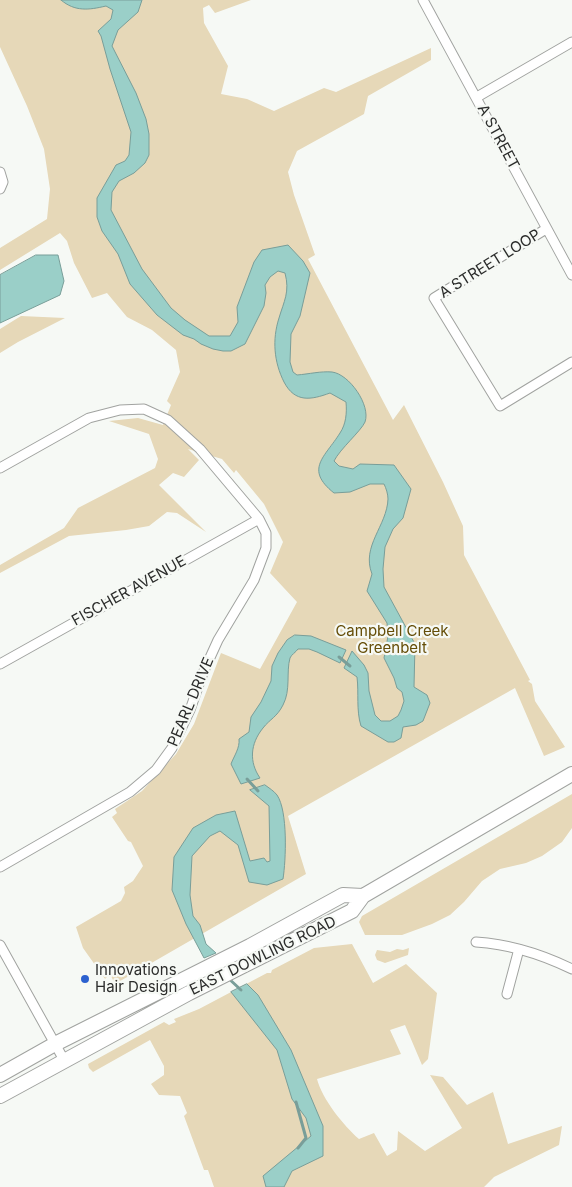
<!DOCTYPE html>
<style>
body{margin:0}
canvas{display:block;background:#f6f9f5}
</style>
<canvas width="572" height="1187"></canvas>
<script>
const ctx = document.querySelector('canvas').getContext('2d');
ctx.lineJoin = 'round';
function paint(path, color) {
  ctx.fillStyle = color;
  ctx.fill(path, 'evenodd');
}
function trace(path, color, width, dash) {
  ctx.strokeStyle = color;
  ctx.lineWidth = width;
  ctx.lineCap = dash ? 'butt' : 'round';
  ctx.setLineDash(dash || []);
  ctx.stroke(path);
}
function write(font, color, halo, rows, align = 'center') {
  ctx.font = font + ' Inter,sans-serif';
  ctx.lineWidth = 4.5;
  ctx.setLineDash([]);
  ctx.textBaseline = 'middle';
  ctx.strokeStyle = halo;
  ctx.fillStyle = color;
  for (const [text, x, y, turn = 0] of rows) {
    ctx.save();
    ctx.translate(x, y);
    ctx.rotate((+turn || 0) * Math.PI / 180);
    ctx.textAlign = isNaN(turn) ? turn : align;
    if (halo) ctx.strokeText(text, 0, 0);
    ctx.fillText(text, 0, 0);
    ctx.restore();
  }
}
const green = new Path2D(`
 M 0,0 L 251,0 L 215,13 L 209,5 L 203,8 L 204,23 L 228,66 L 221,94 L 247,99 L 274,111 L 324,88 L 336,92 L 431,48 L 431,60 L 368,96 L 364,114 L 297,151 L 288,172 L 294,195 L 315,255 L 308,259 L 393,420 L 404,405 L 443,482 L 463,526 L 464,555 L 530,680 L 528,681 L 532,684 L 535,701 L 565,747 L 544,756 L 515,688 L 288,816 L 306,874 L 115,984 L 110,974 L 105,979 L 83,948 L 76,927 L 121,901 L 125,893 L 124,887 L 133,881 L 143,866 L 131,842 L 128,841 L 112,817 L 117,813 L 115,809 L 142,791 L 176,754 L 194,724 L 221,653 L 260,669 L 297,602 L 270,573 L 283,542 L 264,504 L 236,470 L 234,473 L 222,459 L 188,449 L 199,460 L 184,477 L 173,473 L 159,485 L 206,532 L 177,513 L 167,512 L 149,526 L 126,530 L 69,536 L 0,573 L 0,565 L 64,528 L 78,508 L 155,468 L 158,459 L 149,434 L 109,421 L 138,418 L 163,425 L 171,405 L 167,401 L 180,372 L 176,350 L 152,330 L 127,317 L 107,293 L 92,298 L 74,263 L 67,241 L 60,233 L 0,270 L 0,248 L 47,219 L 50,189 L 44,149 L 27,106 L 0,47 Z
 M 21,316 L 65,318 L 18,342 L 0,353 L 0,329 Z
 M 572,794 L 572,828 L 562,842 L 542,856 L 526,863 L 500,869 L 482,881 L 464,902 L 450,915 L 432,924 L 402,935 L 365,935 L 359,922 L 362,916 Z
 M 352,944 L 373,983 L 406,964 L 437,993 L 428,1059 L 422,1065 L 405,1025 L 390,1030 L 401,1054 L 317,1079 C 322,1099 344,1126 359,1139 L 374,1133 L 387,1156 L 397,1150 L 398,1131 L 425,1151 L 462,1128 L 430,1075 L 443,1077 L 467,1105 L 493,1092 L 508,1144 L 562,1126 L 559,1145 L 494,1177 L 484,1187 L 214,1187 L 208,1170 L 204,1170 L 184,1116 L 187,1113 L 180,1096 L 159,1095 L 151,1084 L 164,1075 L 164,1066 L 150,1040 L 93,1072 L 89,1068 L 88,1064 L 164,1022 L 169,1025 L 176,1022 L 174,1019 L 199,1009 L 267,973 L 271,973 L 272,970 L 314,948 Z
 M 409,948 L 408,955 L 385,963 L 377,960 L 375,955 L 377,950 L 390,952 L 397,949 L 403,950 Z`);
const water = new Path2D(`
 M 61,0 L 142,0 L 138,12 L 118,30 L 112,46 L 136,93 L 146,119 L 149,134 L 149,155 L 145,163 L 134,173 L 119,181 L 112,192 L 111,210 L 142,269 L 171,308 L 185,320 L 209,336 L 230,336 L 238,322 L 237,307 L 254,262 L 262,250 L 288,245 L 303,261 L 310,273 L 300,316 L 291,334 L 290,362 L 293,372 L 297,375 C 309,374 321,371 332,372 C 349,374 371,405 365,422 C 361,431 340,449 334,461 L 339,466 L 353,469 L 360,464 L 394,465 L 411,489 L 403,518 L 393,529 L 385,547 L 383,569 L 384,587 L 415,644 L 414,687 L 427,695 L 430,703 L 423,721 L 416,725 L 403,727 L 401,738 L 394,742 L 388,742 L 361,726 C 356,710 359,693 357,677 L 344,668 L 352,651 L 364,665 L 368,673 L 369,691 L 375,715 L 381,721 L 390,721 L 398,716 L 401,710 L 404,701 L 402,692 L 397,688 L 394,678 L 384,658 L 388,636 L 387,623 L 367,591 L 372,574 C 361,546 387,526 388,499 C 388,494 386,488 384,484 L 370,484 L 350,492 L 334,493 C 304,469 325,457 340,433 C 346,424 347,413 346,402 L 330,393 C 311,400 295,403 284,382 C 274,362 272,340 279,318 C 284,301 290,292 285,273 L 278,271 L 270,277 L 265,285 L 266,293 L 264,306 L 245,344 L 231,351 L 223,351 L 213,349 L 201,344 L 194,339 L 183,335 L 157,315 L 130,284 L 118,254 L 102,231 L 97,217 L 97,198 L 116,165 L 125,161 L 129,155 L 131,132 L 110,69 L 101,36 L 98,31 L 111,19 L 113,10 L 106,6 C 89,10 75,12 61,0 Z
 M 36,255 L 58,255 L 64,281 L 60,295 L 0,323 L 0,275 Z
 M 295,635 L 311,636 L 346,650 L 340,663 L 317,652 L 309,649 L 298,649 C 296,652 291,655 290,658 C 286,672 291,690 283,705 C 277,717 270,719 263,728 C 250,744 249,762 260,778 L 241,784 L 231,764 C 234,756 240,748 239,739 L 249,732 L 251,717 L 261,702 L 271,681 L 272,666 L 278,653 L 287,640 Z
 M 265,785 C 269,788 274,791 277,795 C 288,811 286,860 283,879 L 267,885 L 249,882 L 238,845 L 220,831 L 210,836 L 192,856 L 190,895 L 193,916 L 200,925 L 206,944 L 216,953 L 204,958 L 186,924 L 172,890 L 174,857 L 193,828 L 216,815 L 235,811 L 250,861 L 264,858 L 267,862 L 270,861 L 269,806 L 250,790 Z
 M 247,984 L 258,995 L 291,1050 L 323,1126 L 323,1156 L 292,1171 L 284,1187 L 266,1187 L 263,1176 L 311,1136 L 306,1118 L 292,1099 L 277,1050 L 231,992 Z`);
const stream = new Path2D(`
 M 339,657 L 350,666
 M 247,779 L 258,791
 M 227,977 L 241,990
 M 296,1102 L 306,1138 L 298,1148`);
const minor = new Path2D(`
 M 423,0 L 572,275
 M 477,97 L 572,42
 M 0,172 L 3,182 L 0,189
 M 546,229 L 434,298 L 500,406 L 572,362
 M 0,468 L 89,418 L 120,410 L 144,409 L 168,420 L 200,449 L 259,519 L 266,533 L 266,548 L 254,580 L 218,640 L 203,673 L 190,710 L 172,748 L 156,770 L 130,792 L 0,867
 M 0,664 L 259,519
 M 476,942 C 510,944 541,954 572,969
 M 0,945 L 64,1060
 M 507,994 L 519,949`);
const primary = new Path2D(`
 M 0,1075 L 55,1044 L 250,946 L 343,895 L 363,896
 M 0,1096 L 189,993 L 352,911 L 363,896 L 572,774`);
const markers = [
 [85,979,5,"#2c61cf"]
];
const streetNames = [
 ["A STREET",498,137,62],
 ["A STREET LOOP",490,264,-32],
 ["FISCHER AVENUE",129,591,-29],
 ["PEARL DRIVE",191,702,-67],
 ["EAST DOWLING ROAD",263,956,-26]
];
const parkNames = [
 ["Campbell Creek",392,631],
 ["Greenbelt",392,648]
];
const poiNames = [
 ["Innovations",95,970],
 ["Hair Design",95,987]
];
paint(green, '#e6d8b8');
paint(water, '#9acfc8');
trace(water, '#799e99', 1);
trace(stream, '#799e99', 3);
trace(minor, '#a1a3a0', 11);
trace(primary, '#a1a3a0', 16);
trace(minor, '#fff', 9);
trace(primary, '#fff', 14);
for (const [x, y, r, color] of markers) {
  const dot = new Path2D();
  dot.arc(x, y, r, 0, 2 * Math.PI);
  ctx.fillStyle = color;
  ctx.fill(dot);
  trace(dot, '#f6f9f5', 2);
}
write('15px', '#2b2c2b', '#f6f9f5', streetNames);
write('15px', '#654d07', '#f6f9f5', parkNames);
write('15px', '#2b2c2b', '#f6f9f5', poiNames, 'left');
</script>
